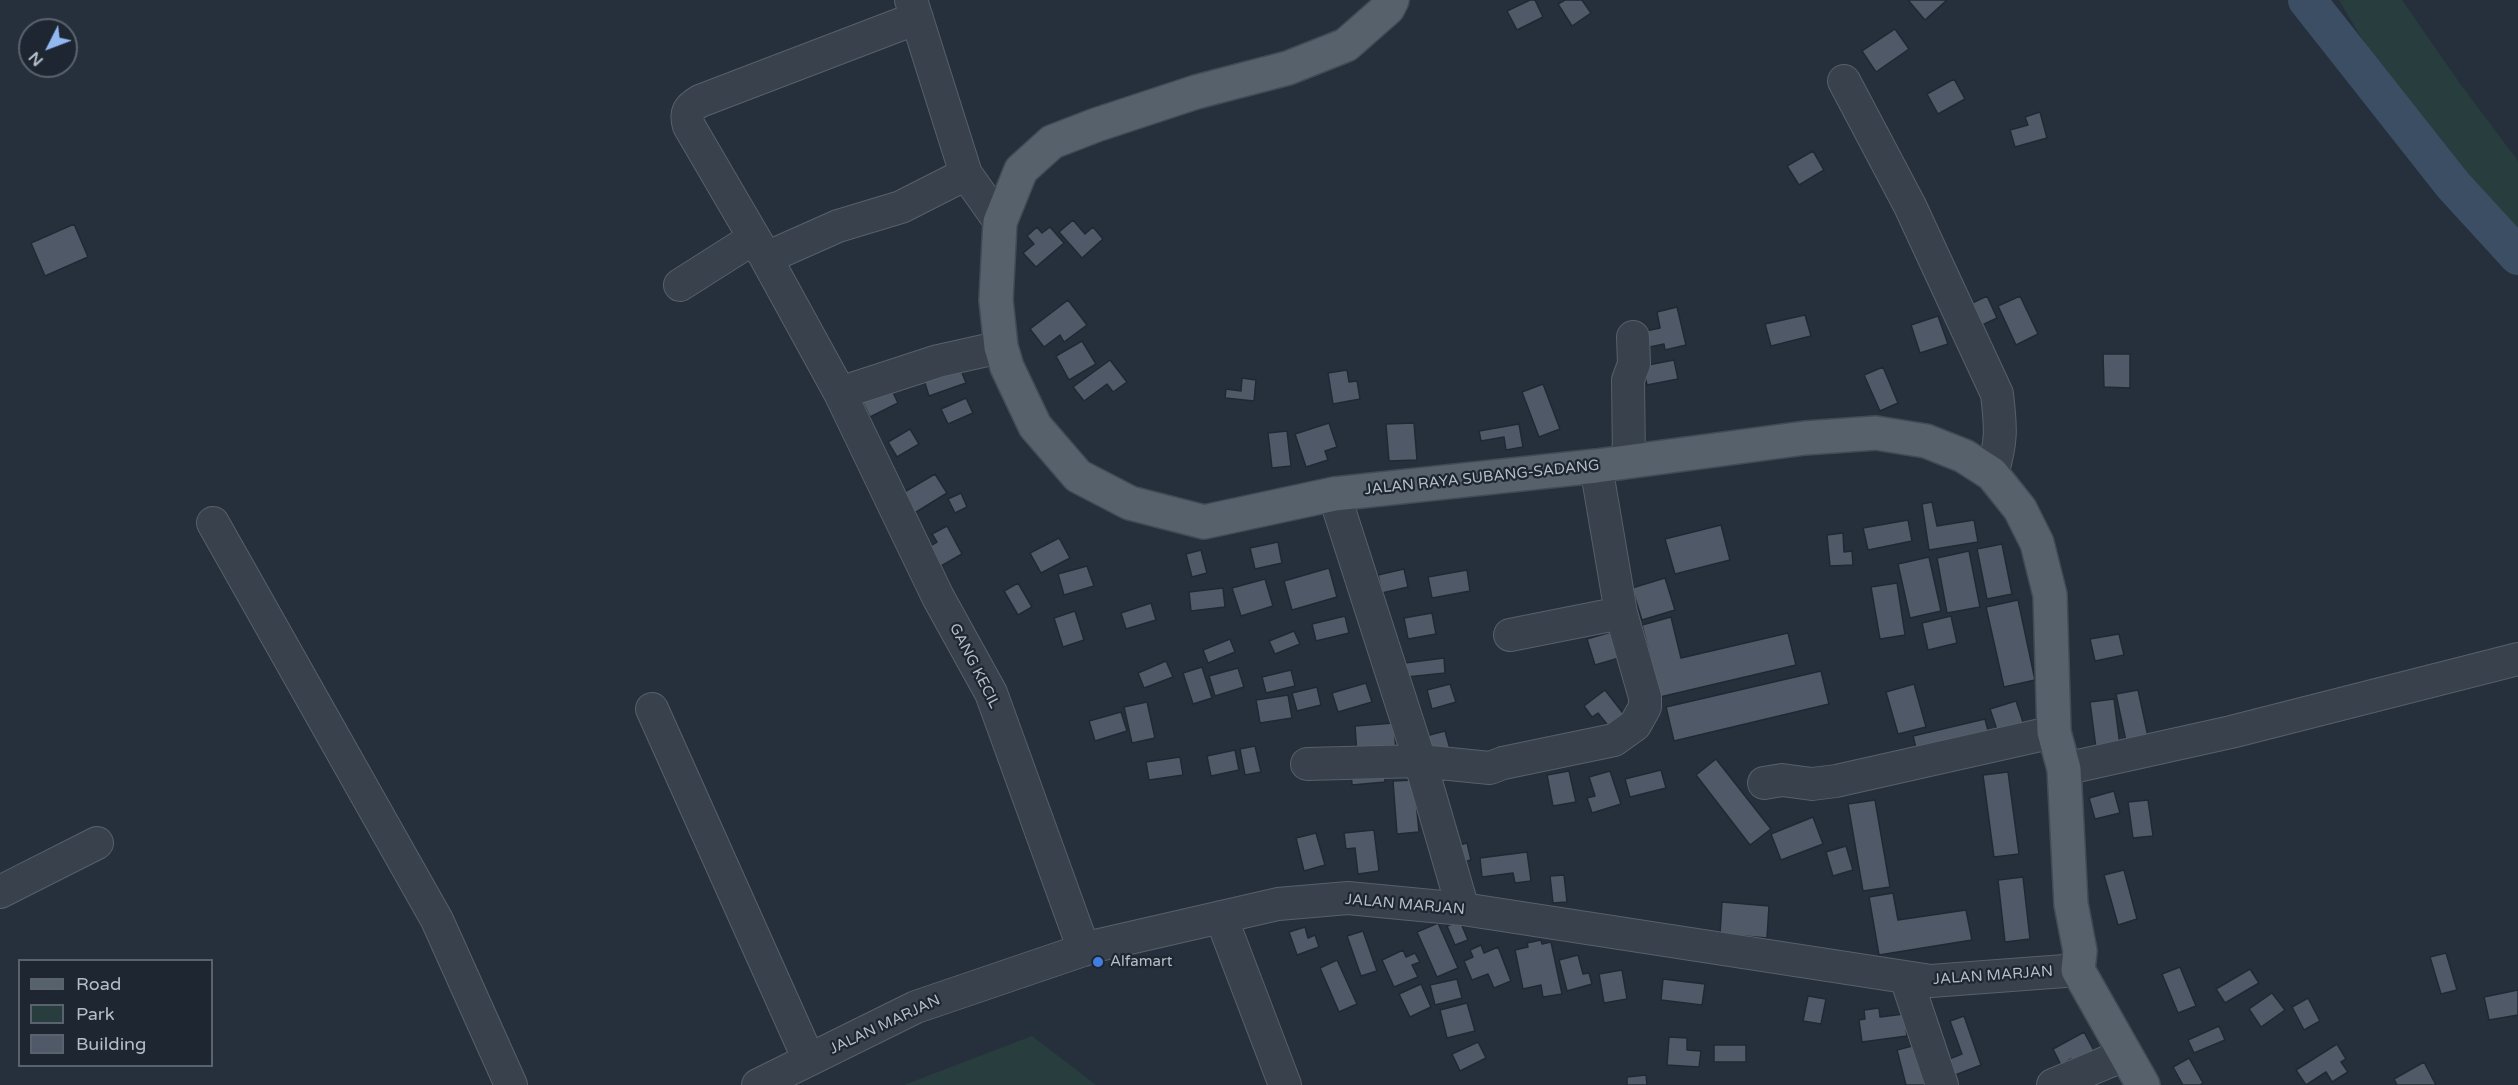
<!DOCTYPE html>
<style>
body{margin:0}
#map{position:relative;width:2518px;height:1085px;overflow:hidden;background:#26303c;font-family:"Varela Round",sans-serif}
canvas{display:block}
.legend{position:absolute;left:18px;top:959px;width:195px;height:108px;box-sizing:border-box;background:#1e2731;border:2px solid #5a636d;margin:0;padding:8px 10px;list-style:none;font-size:18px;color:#b5bdc7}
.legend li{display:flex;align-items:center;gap:12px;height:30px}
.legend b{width:30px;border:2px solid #5a636d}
.north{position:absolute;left:18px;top:18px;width:60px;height:60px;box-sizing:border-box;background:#1e2731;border:2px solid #5a636d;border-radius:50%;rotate:228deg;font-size:16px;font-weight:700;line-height:24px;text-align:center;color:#b5bdc7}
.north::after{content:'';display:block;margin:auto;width:21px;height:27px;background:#91b8f1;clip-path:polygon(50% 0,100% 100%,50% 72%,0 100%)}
</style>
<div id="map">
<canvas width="2518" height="1085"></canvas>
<ul class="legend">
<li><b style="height:8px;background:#57616c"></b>Road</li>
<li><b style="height:16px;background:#283d3e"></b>Park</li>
<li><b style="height:16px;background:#4f5967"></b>Building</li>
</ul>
<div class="north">N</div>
</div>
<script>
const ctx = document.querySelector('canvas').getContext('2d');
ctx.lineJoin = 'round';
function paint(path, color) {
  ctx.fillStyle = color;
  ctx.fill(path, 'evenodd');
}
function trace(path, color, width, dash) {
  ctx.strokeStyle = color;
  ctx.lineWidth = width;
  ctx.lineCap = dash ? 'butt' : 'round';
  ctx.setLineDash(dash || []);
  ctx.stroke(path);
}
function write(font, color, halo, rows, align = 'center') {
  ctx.font = font + ' "Varela Round",sans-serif';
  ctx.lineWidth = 4.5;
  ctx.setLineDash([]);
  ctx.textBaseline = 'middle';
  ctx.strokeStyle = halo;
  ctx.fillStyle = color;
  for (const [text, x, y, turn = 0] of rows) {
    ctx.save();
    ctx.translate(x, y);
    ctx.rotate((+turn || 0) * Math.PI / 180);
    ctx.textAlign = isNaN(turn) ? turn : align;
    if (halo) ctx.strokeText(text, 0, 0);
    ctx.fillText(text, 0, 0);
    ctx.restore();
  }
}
const green = new Path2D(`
 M 2339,0 L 2402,0 L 2461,85 L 2518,161 L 2518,234 L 2490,226 L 2371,54 Z
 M 1032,1036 L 1096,1085 L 904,1085 Z`);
const river = new Path2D(`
 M 2307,0 L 2453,185 L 2518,256`);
const building = new Path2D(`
 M 1530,0 L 1535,0 L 1543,17 L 1517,30 L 1507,11 Z
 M 1565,0 L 1582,0 L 1591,13 L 1572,26 L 1558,4 Z
 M 1908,0 L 1947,0 L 1925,20 Z
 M 1895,29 L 1909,49 L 1876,72 L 1862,51 Z
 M 1954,79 L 1965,99 L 1938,114 L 1927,94 Z
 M 2040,112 L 2047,138 L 2015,147 L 2010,130 L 2028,125 L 2025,117 Z
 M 1813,151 L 1824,170 L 1799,185 L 1787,166 Z
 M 1073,220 L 1085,234 L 1093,227 L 1103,239 L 1082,258 L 1059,232 Z
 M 74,224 L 88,257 L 45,276 L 31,243 Z
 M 1037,227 L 1042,233 L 1050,227 L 1064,243 L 1036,267 L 1023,253 L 1034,244 L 1027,236 Z
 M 1987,296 L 1997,318 L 1978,327 L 1968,305 Z
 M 2020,296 L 2038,334 L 2016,345 L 1998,306 Z
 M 1068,300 L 1087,325 L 1064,342 L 1060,335 L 1044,347 L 1030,329 Z
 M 1677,307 L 1686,345 L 1665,350 L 1664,344 L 1645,348 L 1641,332 L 1660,328 L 1657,312 Z
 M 1805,315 L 1811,336 L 1771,346 L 1765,324 Z
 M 1938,316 L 1948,344 L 1920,353 L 1911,325 Z
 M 1082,341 L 1096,364 L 1069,380 L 1056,356 Z
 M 2103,354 L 2130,354 L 2130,388 L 2104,387 Z
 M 1110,360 L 1127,382 L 1113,392 L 1107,384 L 1084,401 L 1073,387 Z
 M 1674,360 L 1678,379 L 1647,385 L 1643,366 Z
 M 959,365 L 966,383 L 929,396 L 923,377 Z
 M 1883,367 L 1898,403 L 1880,411 L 1864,375 Z
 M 1347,370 L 1349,382 L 1357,381 L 1360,399 L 1333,404 L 1328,373 Z
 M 1242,378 L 1256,380 L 1254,401 L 1225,398 L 1226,389 L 1241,391 Z
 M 1543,384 L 1560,429 L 1539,437 L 1522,392 Z
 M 890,386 L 898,403 L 870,417 L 861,399 Z
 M 966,398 L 973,413 L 948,424 L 941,409 Z
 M 1329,423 L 1337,447 L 1325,451 L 1328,460 L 1306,467 L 1295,434 Z
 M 1414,423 L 1417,460 L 1389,461 L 1386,424 Z
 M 1519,424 L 1523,447 L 1506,450 L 1504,437 L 1481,441 L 1479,431 Z
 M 910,429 L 919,444 L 897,457 L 888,442 Z
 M 1287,431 L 1291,466 L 1272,468 L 1268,433 Z
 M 935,474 L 947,493 L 913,514 L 901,494 Z
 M 961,493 L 967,507 L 955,513 L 948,499 Z
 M 1932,502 L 1937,526 L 1974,520 L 1978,542 L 1929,550 L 1922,504 Z
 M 1908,520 L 1912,541 L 1868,550 L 1863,528 Z
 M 1721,525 L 1730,560 L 1675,574 L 1665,539 Z
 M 947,526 L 962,554 L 941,566 L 930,546 L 937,542 L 932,534 Z
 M 1843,533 L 1844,552 L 1852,551 L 1853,565 L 1830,566 L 1827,535 Z
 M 1059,538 L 1070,558 L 1041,573 L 1030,553 Z
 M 1278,542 L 1282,563 L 1255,569 L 1250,548 Z
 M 2002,544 L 2012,594 L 1987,599 L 1977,549 Z
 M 1201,550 L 1207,573 L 1192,577 L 1186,554 Z
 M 1969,551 L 1980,607 L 1947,613 L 1937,558 Z
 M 1929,557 L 1941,611 L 1910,618 L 1898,564 Z
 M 1087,566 L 1094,586 L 1064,595 L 1058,574 Z
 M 1329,568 L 1337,597 L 1292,610 L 1284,581 Z
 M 1404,569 L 1408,587 L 1382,593 L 1378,575 Z
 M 1467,570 L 1470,591 L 1432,598 L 1428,577 Z
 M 1665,578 L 1675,610 L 1642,620 L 1632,588 Z
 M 1265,579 L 1273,606 L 1241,616 L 1232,588 Z
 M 1018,583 L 1032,607 L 1018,615 L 1004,591 Z
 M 1897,583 L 1905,635 L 1880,639 L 1871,587 Z
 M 1223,588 L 1225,607 L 1191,611 L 1189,592 Z
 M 2018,600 L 2035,680 L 2004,687 L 1986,607 Z
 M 1151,603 L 1156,620 L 1126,629 L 1121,613 Z
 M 1075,611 L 1084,640 L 1063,647 L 1054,618 Z
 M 1432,613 L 1436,634 L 1408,639 L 1404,618 Z
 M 1345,616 L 1349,633 L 1316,641 L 1312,624 Z
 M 1951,616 L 1957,643 L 1928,650 L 1922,623 Z
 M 1671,617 L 1681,658 L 1788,633 L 1796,665 L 1660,697 L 1642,625 Z
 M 1618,630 L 1626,656 L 1595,665 L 1587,639 Z
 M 1294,631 L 1300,644 L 1275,654 L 1269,641 Z
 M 2119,634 L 2124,655 L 2095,661 L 2090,639 Z
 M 1230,639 L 1235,652 L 1208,663 L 1203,650 Z
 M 1444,658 L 1445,673 L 1407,677 L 1405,663 Z
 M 1166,661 L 1173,677 L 1144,688 L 1138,673 Z
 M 1202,667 L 1212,698 L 1193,704 L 1183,673 Z
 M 1238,668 L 1244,687 L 1215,696 L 1209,676 Z
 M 1291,670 L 1295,686 L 1266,693 L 1262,677 Z
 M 1821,671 L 1829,704 L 1674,741 L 1666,707 Z
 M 1366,683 L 1372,702 L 1338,712 L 1332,693 Z
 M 1450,684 L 1456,702 L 1432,709 L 1427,690 Z
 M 1914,684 L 1926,727 L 1898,734 L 1886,692 Z
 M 1317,687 L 1321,705 L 1297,711 L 1292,693 Z
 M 1605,690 L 1629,721 L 1614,733 L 1598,713 L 1592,717 L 1584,706 Z
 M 2138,690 L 2149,741 L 2127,746 L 2116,694 Z
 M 1288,695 L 1292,718 L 1260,723 L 1256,700 Z
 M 2114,699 L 2121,753 L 2097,756 L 2090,702 Z
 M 2016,701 L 2027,734 L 2001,742 L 1990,709 Z
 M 1147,702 L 1155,738 L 1132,743 L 1124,707 Z
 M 1121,712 L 1127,731 L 1095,741 L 1089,721 Z
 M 1985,719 L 1991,742 L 1919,760 L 1913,736 Z
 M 1394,723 L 1396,752 L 1357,755 L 1355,726 Z
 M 1445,731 L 1452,756 L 1433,762 L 1426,736 Z
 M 1255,746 L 1261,772 L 1245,775 L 1240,749 Z
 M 1235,750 L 1239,770 L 1211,776 L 1207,756 Z
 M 1180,757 L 1183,775 L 1149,780 L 1146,762 Z
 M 1716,759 L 1771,829 L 1750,845 L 1696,775 Z
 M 1384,766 L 1385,782 L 1352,785 L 1351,770 Z
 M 1661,770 L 1666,788 L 1630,797 L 1625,779 Z
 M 1569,771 L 1576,802 L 1553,806 L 1547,775 Z
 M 1610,771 L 1621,804 L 1592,813 L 1587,798 L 1595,796 L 1589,777 Z
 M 2008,772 L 2019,854 L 1994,857 L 1983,775 Z
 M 1414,780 L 1419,832 L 1397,834 L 1393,781 Z
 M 2114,791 L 2120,813 L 2095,819 L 2089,798 Z
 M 1875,800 L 1890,887 L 1863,891 L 1848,804 Z
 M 2148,800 L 2153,836 L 2133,838 L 2128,802 Z
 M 1813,817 L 1823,844 L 1781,860 L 1771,834 Z
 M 1374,830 L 1379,871 L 1358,874 L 1355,848 L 1346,849 L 1344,833 Z
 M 1316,833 L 1325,865 L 1304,871 L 1296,838 Z
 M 1467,843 L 1471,860 L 1460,863 L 1456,846 Z
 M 1846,846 L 1853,870 L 1833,876 L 1826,852 Z
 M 1527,852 L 1531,881 L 1515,883 L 1513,873 L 1482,877 L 1480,858 Z
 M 2124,870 L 2137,919 L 2118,925 L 2104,875 Z
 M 1564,875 L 1567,902 L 1553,903 L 1550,876 Z
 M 2023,877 L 2030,939 L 2005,942 L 1998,880 Z
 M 1893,893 L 1898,920 L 1966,910 L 1972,940 L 1879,955 L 1869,897 Z
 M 1722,902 L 1769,906 L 1767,938 L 1720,934 Z
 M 1460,921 L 1468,940 L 1455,945 L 1447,926 Z
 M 1438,923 L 1458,968 L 1437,977 L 1417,932 Z
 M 1305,927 L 1308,938 L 1315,935 L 1319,947 L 1297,955 L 1289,932 Z
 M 1363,931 L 1377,971 L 1361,976 L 1347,936 Z
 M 1541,940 L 1542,944 L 1551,942 L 1562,994 L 1543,997 L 1541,985 L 1523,989 L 1515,950 L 1528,947 L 1527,943 Z
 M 1481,945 L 1484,953 L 1498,947 L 1511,981 L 1494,988 L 1488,974 L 1472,980 L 1464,961 L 1473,957 L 1470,950 Z
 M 1403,950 L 1406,957 L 1415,953 L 1420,962 L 1412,965 L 1418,977 L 1394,987 L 1382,960 Z
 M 2446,953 L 2457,990 L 2441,994 L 2430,957 Z
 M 1578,955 L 1583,974 L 1589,973 L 1592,984 L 1567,991 L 1559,960 Z
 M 1337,960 L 1357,1004 L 1339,1012 L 1320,968 Z
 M 2180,967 L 2196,1006 L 2178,1013 L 2162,974 Z
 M 2250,969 L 2259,983 L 2225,1003 L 2216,989 Z
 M 1622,970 L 1627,999 L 1604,1003 L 1599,974 Z
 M 1457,979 L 1462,998 L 1435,1005 L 1430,985 Z
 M 1663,979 L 1705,984 L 1702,1005 L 1661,1000 Z
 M 1421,984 L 1431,1007 L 1410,1017 L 1399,994 Z
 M 2518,990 L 2518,1015 L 2489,1020 L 2484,997 Z
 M 2272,993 L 2285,1010 L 2261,1027 L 2249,1009 Z
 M 1808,996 L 1826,999 L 1821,1024 L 1803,1021 Z
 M 2308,998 L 2320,1021 L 2304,1030 L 2292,1007 Z
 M 1467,1003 L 1475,1031 L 1447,1038 L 1440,1010 Z
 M 1879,1008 L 1880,1017 L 1904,1014 L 1907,1036 L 1862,1042 L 1859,1020 L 1865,1019 L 1864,1010 Z
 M 1964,1016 L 1981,1065 L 1950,1077 L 1944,1061 L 1962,1054 L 1950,1021 Z
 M 2219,1026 L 2225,1040 L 2194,1053 L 2188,1040 Z
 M 2084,1032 L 2099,1060 L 2078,1071 L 2071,1059 L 2061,1065 L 2053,1049 Z
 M 1669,1037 L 1687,1038 L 1687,1050 L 1701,1051 L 1699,1067 L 1667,1065 Z
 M 1478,1042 L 1486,1058 L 1460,1071 L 1452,1054 Z
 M 1920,1044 L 1931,1085 L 1906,1085 L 1897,1050 Z
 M 2337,1044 L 2346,1059 L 2341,1062 L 2348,1072 L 2332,1082 L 2326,1072 L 2306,1085 L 2296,1070 Z
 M 1714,1045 L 1746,1045 L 1746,1062 L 1714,1062 Z
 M 2189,1058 L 2203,1083 L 2200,1085 L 2183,1085 L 2173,1067 Z
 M 2424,1062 L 2436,1085 L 2397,1085 L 2394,1079 Z
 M 1646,1075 L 1647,1085 L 1627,1085 L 1627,1077 Z`);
const minor = new Path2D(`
 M 911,0 L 966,174 L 1000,222
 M 1844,81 L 1910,206 L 1997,394 C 2001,428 2002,441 1992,474
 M 966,174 L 901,207 L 838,226 L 766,258 L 840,393 L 938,361 L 1001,347
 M 766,258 L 689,126 C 685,113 688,108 700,101 L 917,18
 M 680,285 L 754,238
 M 840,393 L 938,597 L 991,693 L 1084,950
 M 1629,460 L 1628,380 L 1634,364 L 1633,337
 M 1334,494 L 1420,761 L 1463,909
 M 213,523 L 437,920 L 511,1085
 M 1510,635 L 1621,613
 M 652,709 L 809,1060
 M 1307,764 L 1420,761 L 1490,768 L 1503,763 L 1614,740 L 1635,725 L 1645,707 L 1645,697 L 1621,613 L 1596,466
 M 2064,769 L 2231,732 L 2518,659
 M 1764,783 L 1782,780 L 1812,784 L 1836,781 L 2054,732
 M 0,892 L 97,843
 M 1221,917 L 1285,1085
 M 1906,978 L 1942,1085
 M 758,1085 L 916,1007 L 1095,946 L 1278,904 L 1348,898 L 1463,909 L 1931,981 L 2078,970
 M 2053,1085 L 2124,1055`);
const major = new Path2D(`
 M 1392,0 L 1388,8 L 1346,45 L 1288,68 L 1196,92 L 1096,125 L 1052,142 L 1021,170 L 1000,222 L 996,300 L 1001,347 L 1007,367 L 1035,426 L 1078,476 L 1130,503 L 1204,522 L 1334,494 L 1596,466 L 1805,438 L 1876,433 L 1926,441 L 1964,456 L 1992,474 L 2020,509 L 2037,543 L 2050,595 L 2054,732 L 2064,769 L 2071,904 L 2080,951 L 2078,970 L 2143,1085`);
const markers = [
 [1098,962,6,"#3f7fe0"]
];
const streetNames = [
 ["JALAN RAYA SUBANG-SADANG",1482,478,-6],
 ["GANG KECIL",974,666,63],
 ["JALAN MARJAN",1405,905,5],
 ["JALAN MARJAN",1993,976,-4],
 ["JALAN MARJAN",885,1025,-25]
];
const poiNames = [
 ["Alfamart",1110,962]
];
paint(green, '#283d3e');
trace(river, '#3c4e64', 38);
paint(building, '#4f5967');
trace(building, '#202933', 1.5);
trace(minor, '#57606a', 34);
trace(major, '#424b55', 36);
trace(minor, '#39424c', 32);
trace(major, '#57616c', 33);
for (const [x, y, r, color] of markers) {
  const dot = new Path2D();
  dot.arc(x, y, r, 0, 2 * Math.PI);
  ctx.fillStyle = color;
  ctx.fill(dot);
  trace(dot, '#1e2731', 2);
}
write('15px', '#b5bdc7', '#1e2731', streetNames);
write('15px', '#b5bdc7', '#1e2731', poiNames, 'left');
</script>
